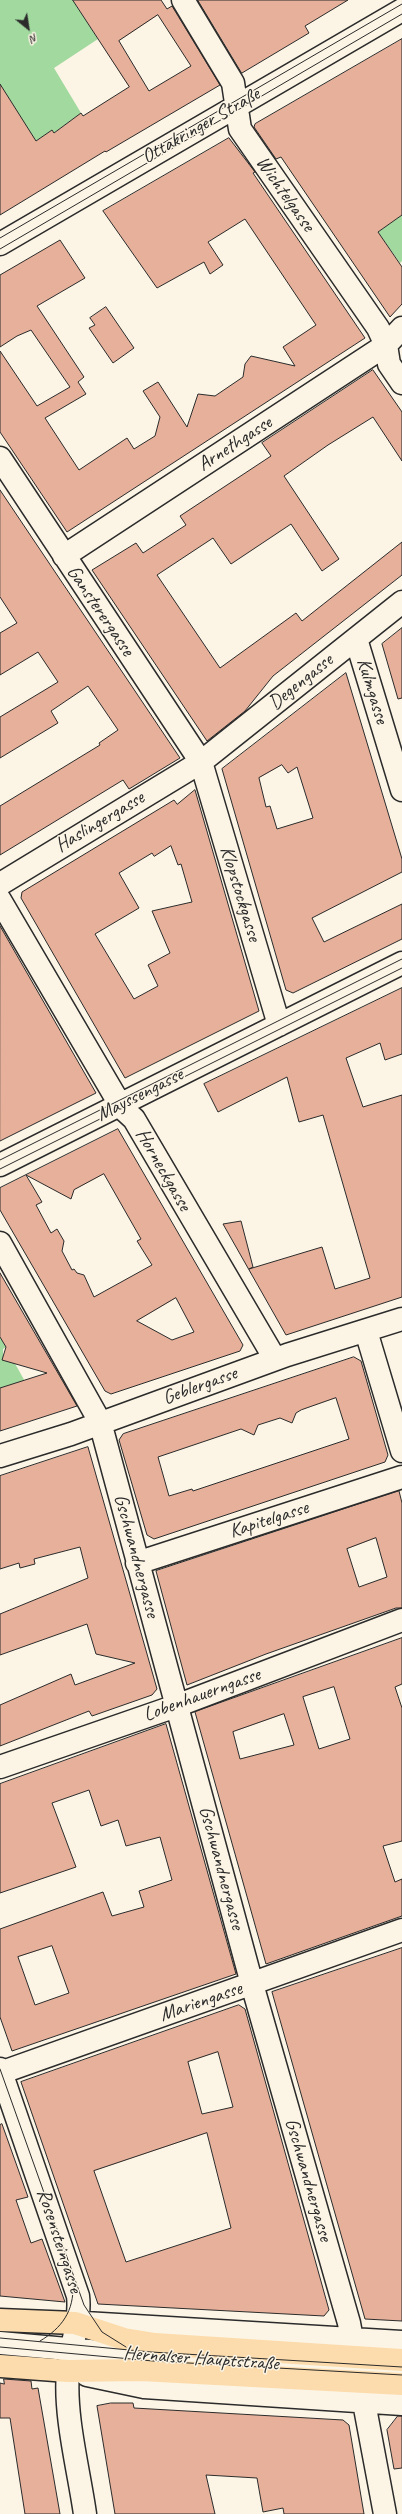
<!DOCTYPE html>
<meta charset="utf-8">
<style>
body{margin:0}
#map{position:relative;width:402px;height:2514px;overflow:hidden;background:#fcf5e5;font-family:Caveat,sans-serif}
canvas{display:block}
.north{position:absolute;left:8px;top:8px;width:40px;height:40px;-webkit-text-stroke:3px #fcf5e5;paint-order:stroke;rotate:150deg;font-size:11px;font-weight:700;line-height:16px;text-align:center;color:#2b2b2b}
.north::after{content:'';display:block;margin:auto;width:14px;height:18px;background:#2b2b2b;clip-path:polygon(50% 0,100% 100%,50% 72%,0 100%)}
</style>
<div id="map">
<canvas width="402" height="2514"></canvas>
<div class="north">N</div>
</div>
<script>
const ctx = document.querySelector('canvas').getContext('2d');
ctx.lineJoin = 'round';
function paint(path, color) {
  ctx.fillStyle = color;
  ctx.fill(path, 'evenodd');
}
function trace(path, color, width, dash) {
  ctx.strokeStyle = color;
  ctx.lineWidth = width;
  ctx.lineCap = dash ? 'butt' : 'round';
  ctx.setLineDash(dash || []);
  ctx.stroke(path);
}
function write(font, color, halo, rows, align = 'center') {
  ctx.font = font + ' Caveat,sans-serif';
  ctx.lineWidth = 3;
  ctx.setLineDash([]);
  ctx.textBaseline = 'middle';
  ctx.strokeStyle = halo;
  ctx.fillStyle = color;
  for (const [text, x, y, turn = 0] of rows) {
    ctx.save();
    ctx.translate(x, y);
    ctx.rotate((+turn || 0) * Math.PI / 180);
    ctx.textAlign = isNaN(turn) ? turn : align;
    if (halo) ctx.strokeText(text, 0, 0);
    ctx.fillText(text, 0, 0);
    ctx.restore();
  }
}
const green = new Path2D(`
 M 0,0 L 73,0 L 98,39 L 54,68 L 81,113 L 54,133 L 52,130 L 36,141 L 0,105 Z
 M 402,215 L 402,261 L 400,263 L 378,232 Z
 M 0,1337 L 6,1347 L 3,1349 L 3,1357 L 13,1360 L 27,1385 L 0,1388 Z`);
const building = new Path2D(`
 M 73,0 L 161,0 L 167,9 L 172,6 L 220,85 L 106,152 L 105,151 L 0,215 L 0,84 L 36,141 L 52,130 L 54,133 L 81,113 L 83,116 L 129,87 ZM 158,15 L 191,66 L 149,91 L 119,41 Z
 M 198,0 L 348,0 L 305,26 L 309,33 L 242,73 Z
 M 402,39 L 402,215 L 378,232 L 402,267 L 402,304 L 390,317 L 281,157 L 276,159 L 254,127 L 255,124 Z
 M 229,138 L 255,172 L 253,173 L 365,338 L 67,532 L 0,432 L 0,351 L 37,406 L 70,387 L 31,330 L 17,336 L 0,347 L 0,275 L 60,240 L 85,278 L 37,306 L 84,377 L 78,382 L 86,394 L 45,418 L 79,470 L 127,438 L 134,449 L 155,436 L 160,417 L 143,391 L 158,382 L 187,427 L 198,394 L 215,396 L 243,377 L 245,364 L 251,356 L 295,366 L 283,347 L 316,325 L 245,219 L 208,242 L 223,265 L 210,274 L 204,262 L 157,288 L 103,211 Z
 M 106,307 L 134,348 L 113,363 L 89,328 L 95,325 L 90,318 Z
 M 373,370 L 402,412 L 402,461 L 373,417 L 328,445 L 284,476 L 339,559 L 322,571 L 291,524 L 231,564 L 213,538 L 157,575 L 220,668 L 296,613 L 302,621 L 402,542 L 402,575 L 273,676 L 245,711 L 207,741 L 92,570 L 136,543 L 143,553 L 186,525 L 180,516 L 271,456 L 262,443 Z
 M 0,490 L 180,758 L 129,789 L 123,780 L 0,855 L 0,806 L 100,745 L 99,743 L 118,730 L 88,686 L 51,711 L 58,723 L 0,758 L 0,717 L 58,682 L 38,652 L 0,675 L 0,633 L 17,623 L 0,597 Z
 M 402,628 L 402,698 L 398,699 L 382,644 Z
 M 346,673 L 402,859 L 402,872 L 312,918 L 324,942 L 402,904 L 402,939 L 293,993 L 286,990 L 222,769 ZM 282,765 L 288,773 L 297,767 L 313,818 L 277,829 L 270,806 L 266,807 L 259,778 Z
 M 195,790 L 259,1011 L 125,1078 L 21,898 L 22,892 L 174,800 L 177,804 ZM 171,846 L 178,865 L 181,864 L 192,902 L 152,911 L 170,953 L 148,965 L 158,986 L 134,999 L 95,934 L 139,908 L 119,873 L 152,853 L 154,856 Z
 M 0,926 L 96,1093 L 0,1141 Z
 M 402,988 L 402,1054 L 385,1060 L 380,1043 L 346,1058 L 363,1107 L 402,1095 L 402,1297 L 286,1335 L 223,1224 L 241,1221 L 253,1267 L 249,1269 L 322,1247 L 335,1289 L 370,1278 L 323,1115 L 299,1122 L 287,1077 L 218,1112 L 204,1084 Z
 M 118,1129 L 243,1345 L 240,1351 L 111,1394 L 105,1391 L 0,1210 L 0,1188 ZM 104,1174 L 141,1239 L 137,1241 L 152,1265 L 94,1297 L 84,1275 L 77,1273 L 74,1269 L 72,1270 L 62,1251 L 64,1241 L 57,1229 L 51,1233 L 36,1205 L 42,1202 L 26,1175 L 71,1199 L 74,1190 ZM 176,1298 L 194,1332 L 172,1340 L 137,1321 Z
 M 0,1273 L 77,1406 L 0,1431 L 0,1388 L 47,1373 L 2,1360 L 6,1347 L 0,1337 Z
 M 354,1357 L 361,1361 L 388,1455 L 385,1462 L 154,1539 L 147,1535 L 119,1440 L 123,1434 ZM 336,1398 L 349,1439 L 193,1491 L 192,1489 L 169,1496 L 158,1457 L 241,1429 L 254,1435 L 258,1425 L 280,1418 L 292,1423 L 296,1413 L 301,1410 Z
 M 88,1447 L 157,1689 L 152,1695 L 92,1716 L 89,1711 L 0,1746 L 0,1705 L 71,1674 L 75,1685 L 135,1663 L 96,1654 L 87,1624 L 0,1655 L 0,1614 L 88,1578 L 80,1547 L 34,1559 L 35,1564 L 20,1568 L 19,1563 L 0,1569 L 0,1476 Z
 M 399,1491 L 402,1503 L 402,1608 L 396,1608 L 266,1654 L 187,1685 L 156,1571 ZM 376,1538 L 387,1577 L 359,1587 L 347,1549 Z
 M 402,1638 L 402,1684 L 395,1687 L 402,1708 L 402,1841 L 383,1846 L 395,1882 L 402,1879 L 402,1916 L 266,1964 L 195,1712 ZM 334,1687 L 350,1739 L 319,1749 L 303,1697 ZM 284,1714 L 294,1745 L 240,1759 L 233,1732 Z
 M 166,1724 L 236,1974 L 12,2051 L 0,2017 L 0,1929 L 103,1892 L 112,1916 L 144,1907 L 139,1891 L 172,1880 L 160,1837 L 126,1846 L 118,1820 L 101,1826 L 89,1790 L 52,1803 L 76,1867 L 0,1893 L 0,1784 ZM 52,1946 L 69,1993 L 35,2005 L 18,1957 Z
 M 402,1948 L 402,2321 L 365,2319 L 272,1992 Z
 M 239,2005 L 245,2009 L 329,2310 L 324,2316 L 98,2304 L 21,2082 ZM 218,2052 L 233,2107 L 202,2114 L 188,2062 ZM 207,2133 L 231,2228 L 126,2262 L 94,2171 Z
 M 2,2124 L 28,2197 L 16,2200 L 31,2243 L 42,2239 L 65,2302 L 0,2296 L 0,2125 Z
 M 4,2379 L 31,2381 L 32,2389 L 38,2388 L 60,2514 L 25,2514 L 10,2418 L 0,2418 L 0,2383 L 4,2384 Z
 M 111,2403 L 133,2403 L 134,2408 L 343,2420 L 349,2425 L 364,2514 L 284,2514 L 283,2508 L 263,2512 L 257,2478 L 206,2475 L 215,2514 L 115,2514 L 97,2406 Z
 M 398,2416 L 402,2416 L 402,2468 L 394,2469 L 387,2430 Z`);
const minor = new Path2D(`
 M 183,0 L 233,83 L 240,129 L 378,328 L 386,345 L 389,364 L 402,383
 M 0,244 L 402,10
 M 0,458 L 201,762 L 279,1025
 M 64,556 L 386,345 L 402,328
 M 356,639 L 402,790
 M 0,884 L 201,762 L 402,602
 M 0,900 L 122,1108 L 134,1119 L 275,1359
 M 0,1165 L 402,963
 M 0,1243 L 100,1422 L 252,1984 L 349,2323 L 385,2514
 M 366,1331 L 402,1451
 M 0,1456 L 71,1434 L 287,1355 L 402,1319
 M 137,1563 L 402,1477
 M 0,1767 L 176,1706 L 402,1620
 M 0,2069 L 78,2296 C 81,2320 70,2348 68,2372 C 64,2415 79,2471 85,2514
 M 0,2073 L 402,1930
 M 85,2323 L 402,2342
 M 0,2343 L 134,2355 L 402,2371
 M 87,2375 L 144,2387 L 402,2404`);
const major = new Path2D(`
 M 0,2320 L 75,2323 L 124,2339 L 155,2344 L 402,2360
 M 0,2366 L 68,2371 L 141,2370 L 402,2384`);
const tram = new Path2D(`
 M 0,238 L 402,4
 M 0,249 L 402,14
 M 0,1160 L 402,959
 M 0,1169 L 402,968
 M 0,2069 L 84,2305 L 102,2332 L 126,2347
 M 0,2338 L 151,2352 L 402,2367
 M 40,2341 C 62,2328 74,2311 73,2285
 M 0,2347 L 153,2361 L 402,2375`);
const streetNames = [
 ["Ottakringer Straße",201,126,-30],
 ["Wichtelgasse",285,194,55],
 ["Arnethgasse",235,444,-33],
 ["Gansterergasse",100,611,56],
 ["Degengasse",301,682,-39],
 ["Kulmgasse",372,691,73],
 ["Haslingergasse",100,822,-31],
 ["Klopstockgasse",240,894,73],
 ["Mayssengasse",140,1095,-27],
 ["Horneckgasse",163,1170,60],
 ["Geblergasse",200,1386,-20],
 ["Kapitelgasse",269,1520,-18],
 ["Gschwandnergasse",136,1556,75],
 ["Lobenhauerngasse",202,1695,-20],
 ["Gschwandnergasse",221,1868,75],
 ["Mariengasse",201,2002,-19],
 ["Gschwandnergasse",308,2180,74],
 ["Rosensteingasse",59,2241,72],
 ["Hernalser Hauptstraße",201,2359,4]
];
paint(green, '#a1d99e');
paint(building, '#e6b09a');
trace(building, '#2b2b2b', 1);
trace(minor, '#2b2b2b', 25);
trace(major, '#2b2b2b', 25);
trace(minor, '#fcf5e5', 22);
trace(major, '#fcdcac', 22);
trace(tram, '#2b2b2b', 1);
write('20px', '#2b2b2b', '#fcf5e5', streetNames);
</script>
